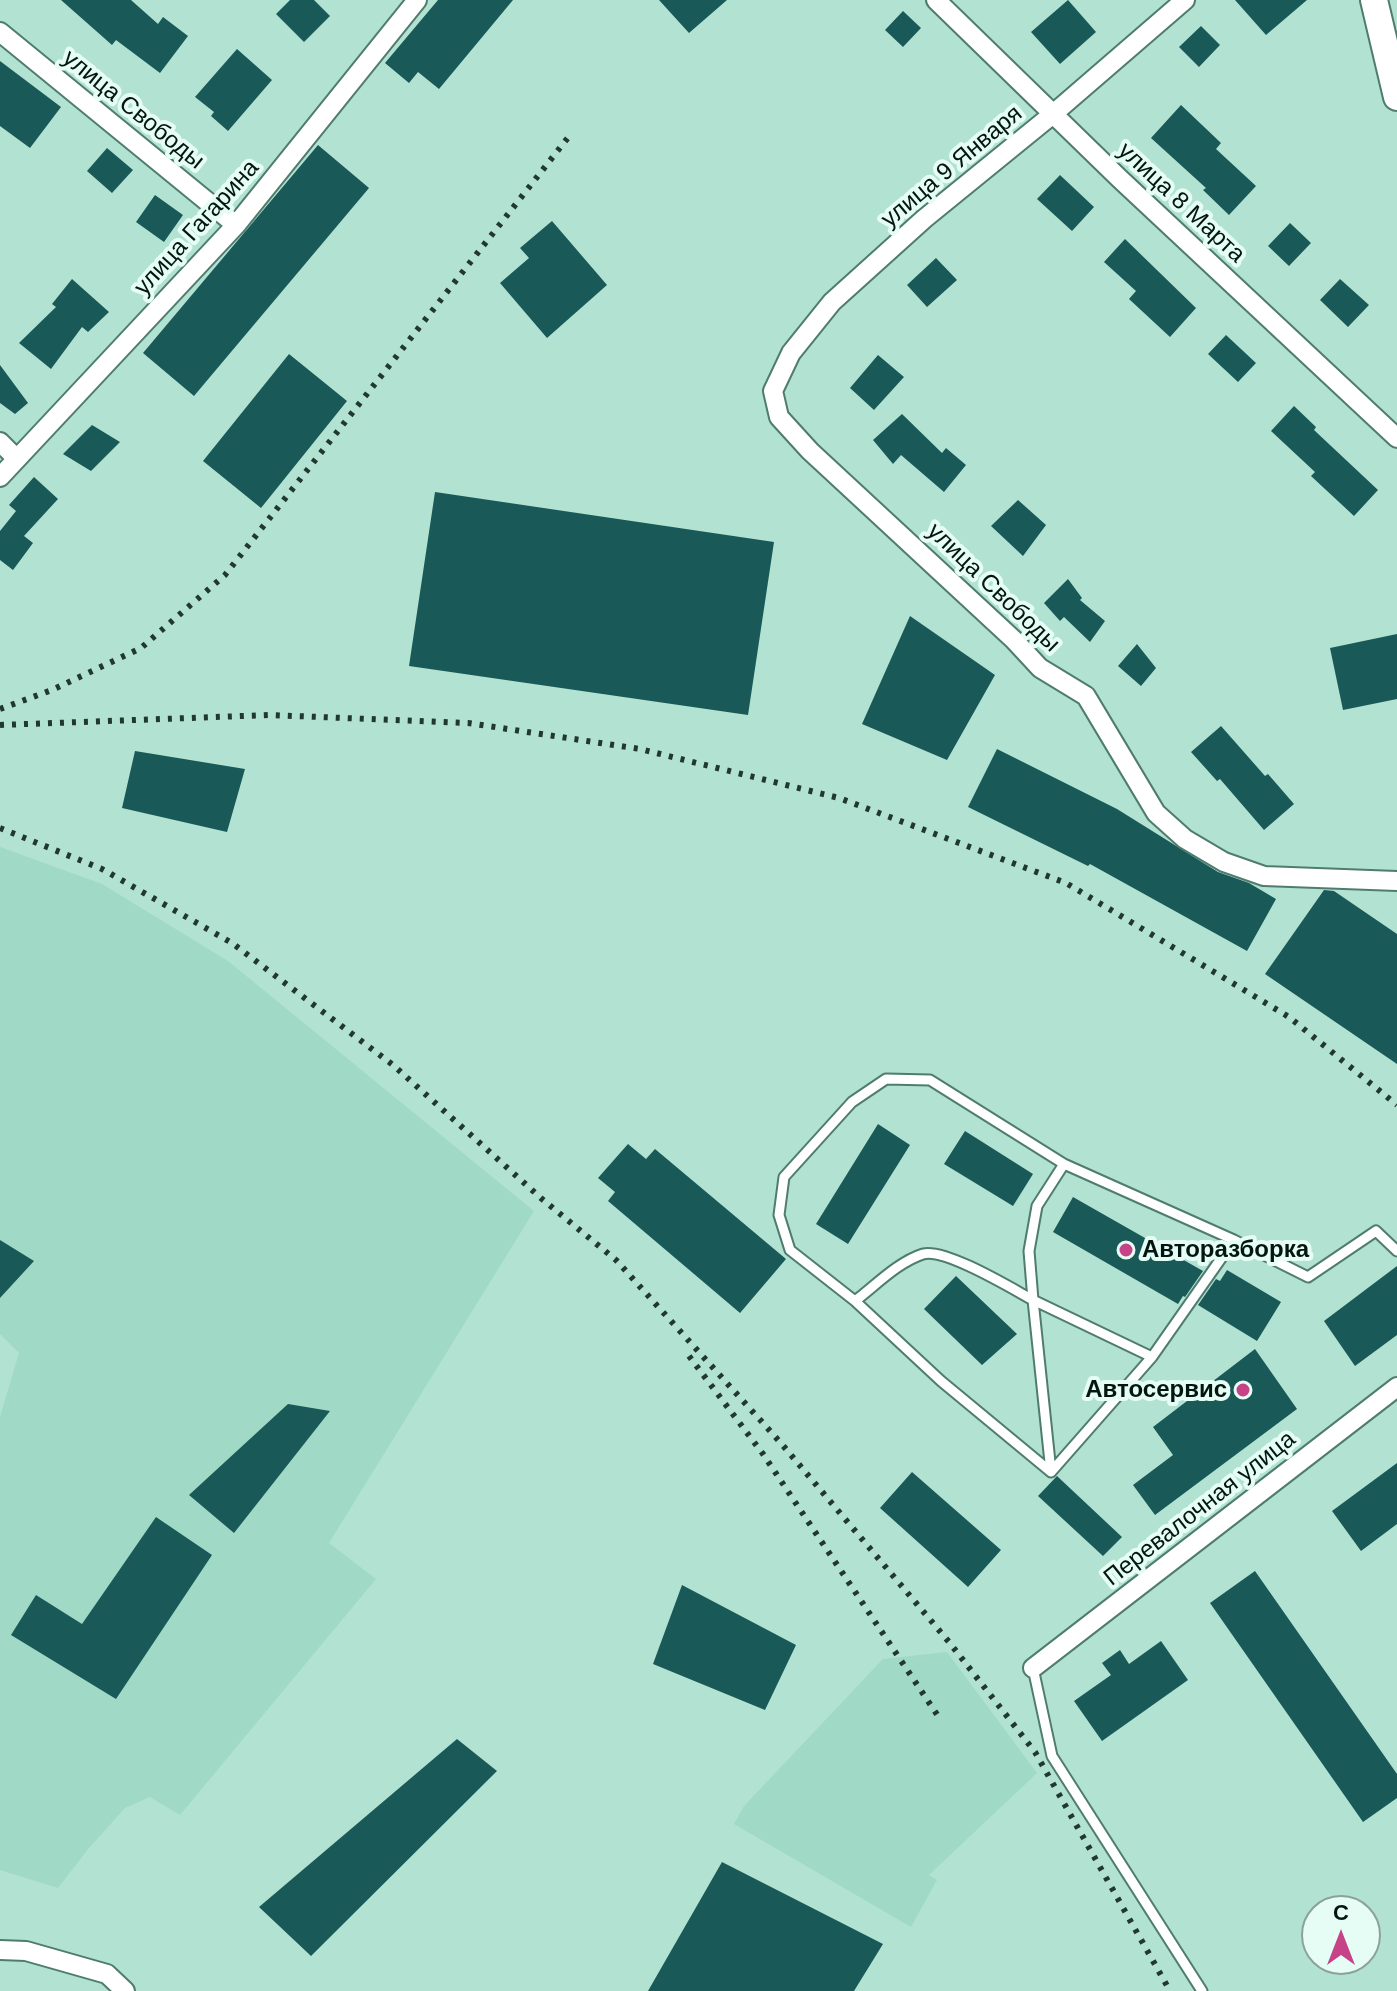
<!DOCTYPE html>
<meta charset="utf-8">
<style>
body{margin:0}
#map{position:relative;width:1397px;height:1991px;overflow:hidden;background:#b2e2d2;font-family:Helvetica,sans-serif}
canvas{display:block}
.north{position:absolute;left:1301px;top:1895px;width:80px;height:80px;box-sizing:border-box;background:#e5fdf5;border:2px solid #8ba19a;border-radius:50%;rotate:0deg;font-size:22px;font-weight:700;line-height:32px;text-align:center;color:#041611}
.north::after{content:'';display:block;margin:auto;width:28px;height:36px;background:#c74387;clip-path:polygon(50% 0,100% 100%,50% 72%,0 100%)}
</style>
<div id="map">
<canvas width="1397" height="1991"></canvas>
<div class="north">С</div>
</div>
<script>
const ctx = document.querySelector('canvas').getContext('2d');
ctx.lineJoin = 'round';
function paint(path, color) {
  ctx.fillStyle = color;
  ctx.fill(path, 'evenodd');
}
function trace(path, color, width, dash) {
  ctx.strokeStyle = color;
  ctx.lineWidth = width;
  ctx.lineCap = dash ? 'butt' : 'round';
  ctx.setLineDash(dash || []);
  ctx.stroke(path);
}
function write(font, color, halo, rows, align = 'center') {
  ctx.font = font + ' Helvetica,sans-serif';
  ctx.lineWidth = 8;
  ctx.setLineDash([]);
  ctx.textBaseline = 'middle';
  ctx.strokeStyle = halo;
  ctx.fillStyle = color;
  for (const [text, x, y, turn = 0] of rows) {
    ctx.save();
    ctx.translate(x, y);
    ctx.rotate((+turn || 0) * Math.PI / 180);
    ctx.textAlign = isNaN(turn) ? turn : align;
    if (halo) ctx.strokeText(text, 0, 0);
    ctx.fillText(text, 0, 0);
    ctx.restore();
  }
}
const built = new Path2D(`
 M 0,847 L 102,884 L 228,961 L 534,1211 L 329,1543 L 376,1579 L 180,1815 L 150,1797 L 125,1808 L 89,1848 L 58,1888 L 0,1870 L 0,1417 L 19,1353 L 0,1334 Z
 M 947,1652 L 1037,1773 L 929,1875 L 937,1880 L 911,1927 L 734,1824 L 744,1806 L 883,1659 Z`);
const building = new Path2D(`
 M 61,0 L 131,0 L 158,24 L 163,17 L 188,36 L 160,73 L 116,40 L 112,45 Z
 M 290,0 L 314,0 L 330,16 L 304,42 L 276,14 Z
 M 438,0 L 513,0 L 439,89 L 418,72 L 409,83 L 385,63 Z
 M 659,0 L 727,0 L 689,33 Z
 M 1068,0 L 1096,32 L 1060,64 L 1031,32 Z
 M 1235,0 L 1307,0 L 1266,35 Z
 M 903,11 L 921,28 L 903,47 L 885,30 Z
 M 1201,26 L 1220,45 L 1199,67 L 1179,47 Z
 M 237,49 L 272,80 L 228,131 L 211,116 L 214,112 L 195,97 Z
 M 0,61 L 61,107 L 30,148 L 0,126 Z
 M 1181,105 L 1221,143 L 1216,149 L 1256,186 L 1229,215 L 1203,190 L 1206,188 L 1151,138 Z
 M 318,145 L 369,188 L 194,396 L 143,353 Z
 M 107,148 L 133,170 L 112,193 L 87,171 Z
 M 1060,175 L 1094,207 L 1072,231 L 1037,199 Z
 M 155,195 L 183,215 L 164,242 L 136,222 Z
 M 552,221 L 607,285 L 547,338 L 500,283 L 529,258 L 520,248 Z
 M 1290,223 L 1311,243 L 1289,266 L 1268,246 Z
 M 1125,239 L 1196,308 L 1170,337 L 1129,299 L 1136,291 L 1104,262 Z
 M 936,258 L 957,280 L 927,307 L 907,285 Z
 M 72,279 L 109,312 L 88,332 L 82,327 L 51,369 L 19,343 L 56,307 L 52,304 Z
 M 1340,279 L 1369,305 L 1348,327 L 1320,300 Z
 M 1226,335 L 1256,363 L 1238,382 L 1208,354 Z
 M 289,354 L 347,401 L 261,508 L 203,461 Z
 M 878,355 L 904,377 L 874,410 L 850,388 Z
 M 0,365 L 28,403 L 15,414 L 0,403 Z
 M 1294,406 L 1316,427 L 1314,430 L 1378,490 L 1354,516 L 1311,476 L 1315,472 L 1271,431 Z
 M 902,414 L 942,453 L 946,448 L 966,465 L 944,492 L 901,455 L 893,464 L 873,440 Z
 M 92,425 L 120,442 L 91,471 L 63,454 Z
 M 34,477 L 58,499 L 24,536 L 33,543 L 13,570 L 0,560 L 0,531 L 16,511 L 9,505 Z
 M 435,492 L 774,542 L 748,715 L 409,666 Z
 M 1018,500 L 1046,525 L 1023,556 L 991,526 Z
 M 1068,579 L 1082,598 L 1080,600 L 1105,621 L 1090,642 L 1064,617 L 1060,621 L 1044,603 Z
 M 910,616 L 995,675 L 947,760 L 862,724 Z
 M 1397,634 L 1397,699 L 1343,710 L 1330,648 Z
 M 1137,644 L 1156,668 L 1141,686 L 1118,666 Z
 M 1221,726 L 1265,776 L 1268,774 L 1294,804 L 1264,830 L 1220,779 L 1217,781 L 1191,752 Z
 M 997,749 L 1117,809 L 1218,872 L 1249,883 L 1276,899 L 1247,951 L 1090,864 L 1088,866 L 968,807 Z
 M 135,751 L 245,769 L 227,832 L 122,808 Z
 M 1324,890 L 1334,891 L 1397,934 L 1397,1064 L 1265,974 Z
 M 878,1124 L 910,1145 L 848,1244 L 816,1224 Z
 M 965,1131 L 1033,1174 L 1013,1206 L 944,1164 Z
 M 628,1144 L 646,1159 L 655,1149 L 786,1259 L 740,1313 L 608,1201 L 615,1192 L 598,1178 Z
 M 1073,1197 L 1203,1271 L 1185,1297 L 1183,1296 L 1178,1304 L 1053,1232 Z
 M 0,1240 L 34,1261 L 0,1298 Z
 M 1397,1266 L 1397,1335 L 1355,1366 L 1324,1321 Z
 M 1227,1270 L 1281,1302 L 1257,1341 L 1198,1305 L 1216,1279 L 1220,1281 Z
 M 956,1276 L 1017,1334 L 982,1365 L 924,1309 Z
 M 1255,1349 L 1297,1409 L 1155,1515 L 1133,1485 L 1173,1455 L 1153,1427 Z
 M 288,1404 L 330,1411 L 234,1533 L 189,1495 Z
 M 1397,1463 L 1397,1524 L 1361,1551 L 1332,1511 Z
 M 912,1472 L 1001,1550 L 968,1587 L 880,1508 Z
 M 1057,1476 L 1122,1537 L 1103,1556 L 1038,1496 Z
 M 156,1517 L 212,1555 L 116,1699 L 11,1635 L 36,1595 L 82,1624 Z
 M 1255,1571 L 1397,1774 L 1397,1798 L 1363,1822 L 1210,1603 Z
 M 682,1585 L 796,1645 L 765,1710 L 653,1664 Z
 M 1161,1641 L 1188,1680 L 1102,1741 L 1074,1701 L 1111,1675 L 1102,1663 L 1120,1650 L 1129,1664 Z
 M 457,1739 L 497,1771 L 311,1956 L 259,1907 Z
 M 722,1862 L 883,1944 L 854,1991 L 648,1991 Z`);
const lane = new Path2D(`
 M 1064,1164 L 1037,1206 L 1029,1251 L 1033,1300 L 1152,1357
 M 855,1301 C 876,1285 898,1262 923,1254 C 945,1248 1011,1288 1033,1300 L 1051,1472
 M 1051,1472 L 941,1381 L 855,1301 L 790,1250 L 779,1215 L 784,1177 L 852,1102 L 886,1079 L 930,1080 L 1064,1164 L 1234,1240 L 1308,1277 L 1376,1231 L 1397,1251
 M 1051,1472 L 1152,1357 L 1234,1240
 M 1033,1668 L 1052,1756 L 1202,1991`);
const street = new Path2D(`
 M 936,0 L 1120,179 L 1397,438
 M 1185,0 L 1053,114 L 924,219 L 832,302 L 791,353 L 773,391 L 779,417 L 810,451 L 1014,640 L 1040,668 L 1086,696 L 1156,813 L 1185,839 L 1224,862 L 1264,876 L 1397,881
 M 0,32 L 236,225
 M 0,442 L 17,459
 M 0,477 L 236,225 L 417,0
 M 1033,1668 L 1397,1387
 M 0,1950 L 26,1951 L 107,1974 L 125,1991`);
const secondary = new Path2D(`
 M 1374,0 L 1397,97`);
const rail = new Path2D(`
 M 0,709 L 52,690 L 141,648 L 225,575 L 570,135
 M 0,725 L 270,715 L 468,723 L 640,749 L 839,798 L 1066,883 L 1289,1017 L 1397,1105
 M 0,828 L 102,869 L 232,943 L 393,1065 L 542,1199 L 616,1260 L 780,1442 L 949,1642 L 1035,1752 L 1170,1991
 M 689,1356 L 763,1454 L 938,1716`);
const markers = [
 [1126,1250,8,"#c74387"],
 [1243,1390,8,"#c74387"]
];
const streetNames = [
 ["улица Свободы",133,110,39],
 ["улица 9 Января",952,167,-40],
 ["улица 8 Марта",1181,203,43],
 ["улица Гагарина",197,228,-48],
 ["улица Свободы",993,588,44],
 ["Перевалочная улица",1200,1509,-38]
];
const poiNames = [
 ["Авторазборка",1142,1250],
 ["Автосервис",1227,1390,"right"]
];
paint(built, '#a0d9c6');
paint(building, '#195957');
trace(lane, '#4f7c6e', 13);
trace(street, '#4f7c6e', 22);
trace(secondary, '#4f7c6e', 30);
trace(lane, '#fff', 9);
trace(street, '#fff', 18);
trace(secondary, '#fff', 26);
trace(rail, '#213831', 6, [4, 8]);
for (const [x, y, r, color] of markers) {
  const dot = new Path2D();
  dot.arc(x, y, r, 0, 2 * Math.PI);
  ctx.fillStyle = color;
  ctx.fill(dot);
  trace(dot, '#e5fdf5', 3);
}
write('24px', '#041611', '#e5fdf5', streetNames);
write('bold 24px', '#041611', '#e5fdf5', poiNames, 'left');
</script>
